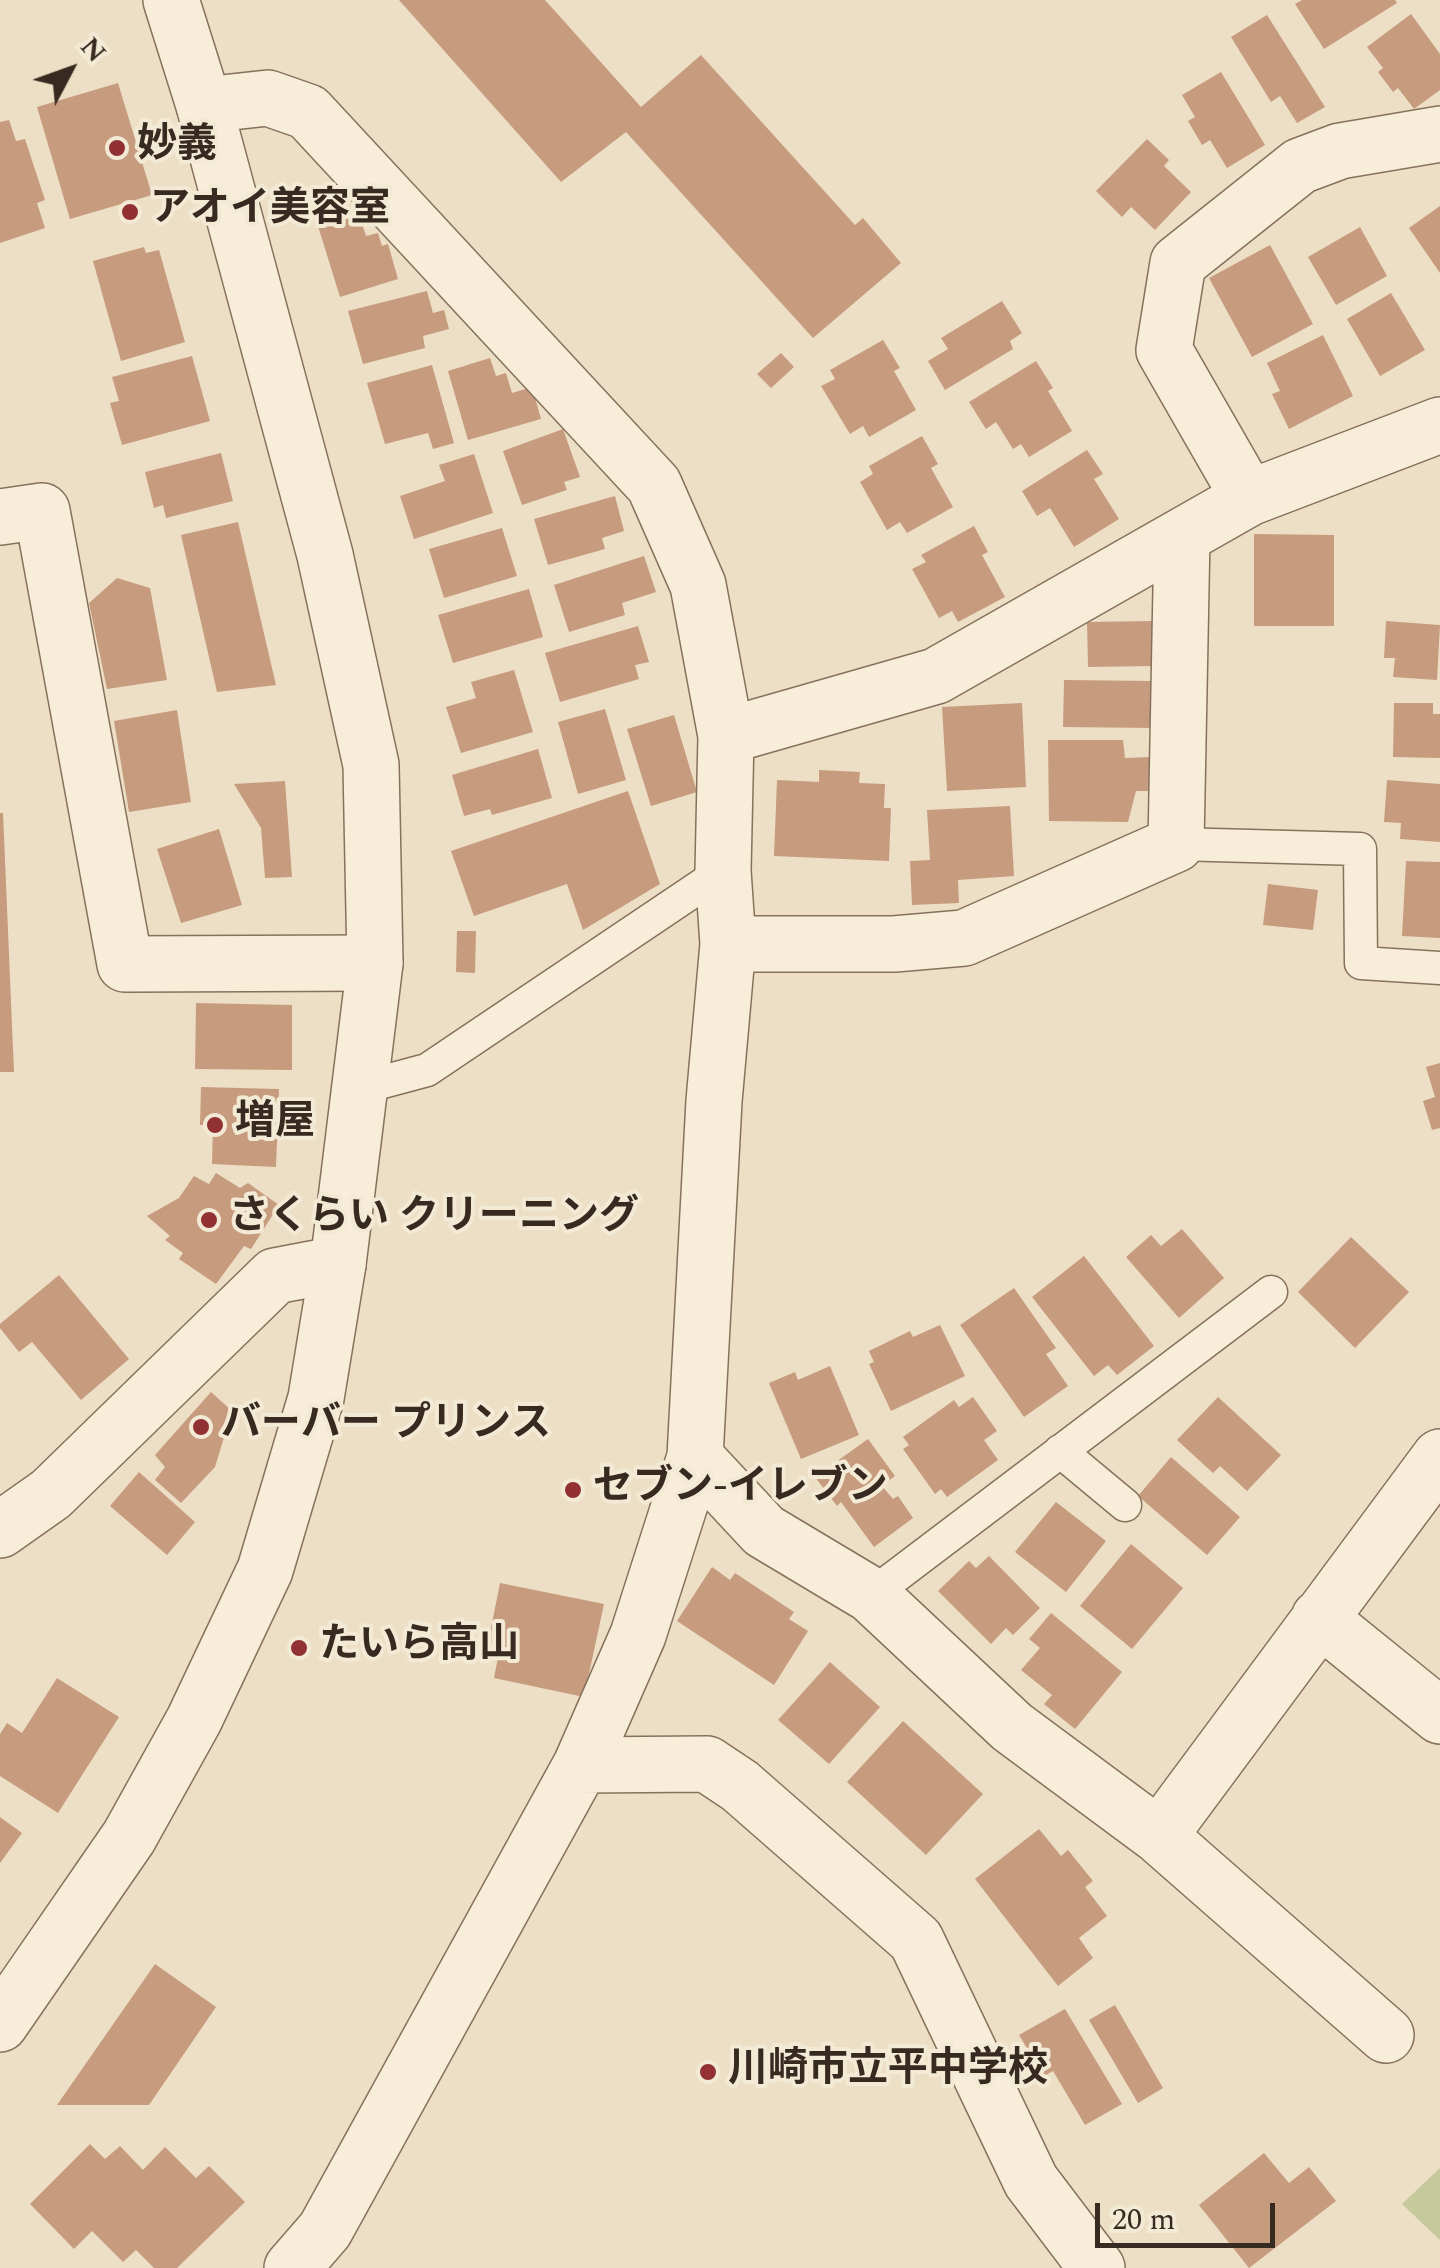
<!DOCTYPE html>
<meta charset="utf-8">
<style>
body{margin:0}
#map{position:relative;width:1440px;height:2268px;overflow:hidden;background:#ecdfc6;font-family:Spectral,serif}
canvas{display:block}
.north{position:absolute;left:20px;top:20px;width:100px;height:100px;-webkit-text-stroke:8px #f3ead5;paint-order:stroke;rotate:49deg;font-size:28px;font-weight:700;line-height:40px;text-align:center;color:#372a20}
.north::after{content:'';display:block;margin:auto;width:35px;height:45px;background:#372a20;clip-path:polygon(50% 0,100% 100%,50% 72%,0 100%)}
.scale{position:absolute;left:1095px;top:2203px;width:180px;height:45px;box-sizing:border-box;border:5px solid #372a20;border-top:0;padding-left:12px;font-size:30px;line-height:35px;white-space:nowrap;color:#372a20;-webkit-text-stroke:8px #f3ead5;paint-order:stroke}
</style>
<div id="map">
<canvas width="1440" height="2268"></canvas>
<div class="north">N</div>
<div class="scale">20 m</div>
</div>
<script>
const ctx = document.querySelector('canvas').getContext('2d');
ctx.lineJoin = 'round';
function paint(path, color) {
  ctx.fillStyle = color;
  ctx.fill(path, 'evenodd');
}
function trace(path, color, width, dash) {
  ctx.strokeStyle = color;
  ctx.lineWidth = width;
  ctx.lineCap = dash ? 'butt' : 'round';
  ctx.setLineDash(dash || []);
  ctx.stroke(path);
}
function write(font, color, halo, rows, align = 'center') {
  ctx.font = font + ' Spectral,"Noto Sans JP",serif';
  ctx.lineWidth = 8;
  ctx.setLineDash([]);
  ctx.textBaseline = 'middle';
  ctx.strokeStyle = halo;
  ctx.fillStyle = color;
  for (const [text, x, y, turn = 0] of rows) {
    ctx.save();
    ctx.translate(x, y);
    ctx.rotate((+turn || 0) * Math.PI / 180);
    ctx.textAlign = isNaN(turn) ? turn : align;
    if (halo) ctx.strokeText(text, 0, 0);
    ctx.fillText(text, 0, 0);
    ctx.restore();
  }
}
const green = new Path2D(`
 M 1440,2168 L 1440,2240 L 1402,2204 Z`);
const building = new Path2D(`
 M 399,0 L 545,0 L 641,107 L 701,55 L 855,225 L 863,218 L 901,263 L 813,338 L 626,132 L 561,182 Z
 M 1302,0 L 1395,0 L 1397,3 L 1324,49 L 1295,4 Z
 M 1411,14 L 1440,54 L 1440,90 L 1414,109 L 1398,88 L 1393,92 L 1378,72 L 1383,68 L 1367,47 Z
 M 1267,15 L 1325,107 L 1297,123 L 1280,96 L 1271,102 L 1231,37 Z
 M 1221,72 L 1265,145 L 1227,168 L 1210,140 L 1202,145 L 1188,121 L 1195,117 L 1182,95 Z
 M 118,83 L 152,195 L 70,219 L 37,107 Z
 M 9,120 L 16,141 L 25,139 L 45,200 L 37,203 L 45,228 L 0,243 L 0,122 Z
 M 1147,139 L 1169,160 L 1164,166 L 1191,192 L 1155,230 L 1131,207 L 1122,217 L 1096,191 Z
 M 1440,206 L 1440,273 L 1409,228 Z
 M 359,214 L 366,236 L 378,233 L 382,246 L 388,244 L 398,279 L 340,297 L 318,226 Z
 M 1360,227 L 1387,276 L 1336,305 L 1308,257 Z
 M 1270,245 L 1313,324 L 1252,357 L 1209,278 Z
 M 144,247 L 146,253 L 159,250 L 185,342 L 121,361 L 93,261 Z
 M 427,291 L 433,313 L 444,310 L 449,329 L 423,336 L 425,348 L 363,364 L 348,311 Z
 M 1391,293 L 1425,350 L 1380,376 L 1347,319 Z
 M 1002,301 L 1022,333 L 1010,341 L 1013,349 L 945,390 L 928,361 L 948,349 L 941,338 Z
 M 1323,335 L 1353,396 L 1289,429 L 1272,394 L 1280,391 L 1267,363 Z
 M 883,340 L 900,368 L 894,371 L 916,410 L 869,437 L 863,426 L 850,434 L 821,386 L 835,379 L 830,370 Z
 M 781,353 L 794,367 L 771,388 L 757,374 Z
 M 192,356 L 210,421 L 122,445 L 110,403 L 119,401 L 112,377 Z
 M 490,358 L 496,376 L 506,373 L 512,393 L 532,387 L 541,419 L 468,440 L 448,371 Z
 M 1036,361 L 1053,388 L 1048,391 L 1072,431 L 1029,457 L 1021,444 L 1013,449 L 996,422 L 986,429 L 969,402 Z
 M 432,365 L 454,443 L 433,449 L 428,433 L 385,444 L 367,383 Z
 M 563,429 L 580,477 L 564,482 L 567,490 L 522,505 L 503,451 Z
 M 922,436 L 938,464 L 931,468 L 953,507 L 907,533 L 900,522 L 887,530 L 860,482 L 873,474 L 869,466 Z
 M 1087,450 L 1103,474 L 1094,479 L 1119,519 L 1074,547 L 1050,508 L 1037,516 L 1022,491 Z
 M 221,453 L 233,501 L 166,518 L 163,505 L 154,508 L 145,472 Z
 M 474,454 L 493,513 L 414,539 L 400,496 L 445,481 L 439,465 Z
 M 615,496 L 624,531 L 602,538 L 605,549 L 548,565 L 534,519 Z
 M 238,522 L 276,685 L 217,692 L 181,535 Z
 M 974,526 L 988,552 L 982,555 L 1005,597 L 958,622 L 952,611 L 939,618 L 912,569 L 926,562 L 921,555 Z
 M 502,528 L 517,576 L 444,598 L 429,549 Z
 M 1254,534 L 1334,535 L 1334,626 L 1254,626 Z
 M 644,556 L 656,592 L 622,603 L 625,615 L 569,632 L 554,585 Z
 M 117,578 L 150,588 L 167,680 L 107,689 L 89,603 Z
 M 529,589 L 543,637 L 453,663 L 438,615 Z
 M 1153,621 L 1154,666 L 1088,667 L 1087,622 Z
 M 1386,621 L 1440,625 L 1437,680 L 1393,677 L 1395,658 L 1384,658 Z
 M 638,626 L 649,662 L 635,665 L 639,679 L 560,702 L 545,653 Z
 M 514,670 L 533,732 L 461,753 L 446,707 L 476,698 L 471,682 Z
 M 1064,680 L 1153,681 L 1153,728 L 1063,727 Z
 M 1022,703 L 1026,787 L 947,791 L 942,707 Z
 M 1394,703 L 1433,703 L 1433,714 L 1440,714 L 1440,758 L 1393,757 Z
 M 605,709 L 626,780 L 578,794 L 558,722 Z
 M 177,710 L 191,802 L 129,812 L 114,721 Z
 M 674,715 L 697,792 L 651,806 L 627,729 Z
 M 1048,740 L 1123,740 L 1125,758 L 1151,757 L 1151,791 L 1136,791 L 1128,822 L 1049,821 Z
 M 538,749 L 552,798 L 492,815 L 490,809 L 464,816 L 452,775 Z
 M 819,770 L 860,772 L 859,783 L 885,784 L 884,808 L 891,808 L 889,861 L 774,856 L 777,780 L 819,782 Z
 M 1387,780 L 1440,784 L 1440,842 L 1400,839 L 1401,823 L 1384,822 Z
 M 285,781 L 292,877 L 265,878 L 261,828 L 234,784 Z
 M 628,791 L 660,884 L 583,930 L 567,884 L 474,916 L 451,851 Z
 M 1010,806 L 1014,876 L 958,880 L 959,903 L 912,905 L 910,861 L 930,860 L 927,810 Z
 M 0,813 L 3,813 L 14,1072 L 0,1072 Z
 M 219,829 L 242,905 L 181,923 L 157,849 Z
 M 1406,861 L 1440,862 L 1440,938 L 1402,936 Z
 M 1268,884 L 1318,890 L 1313,930 L 1263,925 Z
 M 457,931 L 476,931 L 475,973 L 456,972 Z
 M 196,1003 L 292,1005 L 292,1070 L 195,1069 Z
 M 1440,1063 L 1440,1128 L 1432,1130 L 1423,1101 L 1435,1097 L 1426,1067 Z
 M 201,1087 L 279,1089 L 276,1167 L 212,1164 L 213,1125 L 200,1125 Z
 M 216,1173 L 240,1188 L 248,1183 L 279,1205 L 251,1249 L 244,1246 L 216,1284 L 179,1259 L 183,1253 L 165,1240 L 170,1236 L 147,1216 L 179,1198 L 194,1176 L 209,1184 Z
 M 1182,1229 L 1224,1278 L 1179,1318 L 1126,1257 L 1151,1235 L 1161,1246 Z
 M 1351,1237 L 1409,1292 L 1355,1348 L 1298,1292 Z
 M 1084,1256 L 1154,1346 L 1117,1375 L 1108,1365 L 1094,1376 L 1032,1297 Z
 M 59,1275 L 129,1359 L 81,1400 L 32,1342 L 19,1352 L 0,1328 L 0,1324 Z
 M 1014,1288 L 1056,1348 L 1046,1354 L 1068,1386 L 1024,1417 L 960,1325 Z
 M 940,1325 L 965,1376 L 891,1411 L 869,1364 L 874,1362 L 869,1351 L 910,1331 L 913,1337 Z
 M 830,1366 L 859,1435 L 801,1459 L 769,1383 L 795,1372 L 798,1380 Z
 M 211,1392 L 232,1411 L 215,1467 L 181,1503 L 155,1480 L 165,1467 L 155,1455 Z
 M 973,1397 L 997,1431 L 984,1440 L 998,1460 L 947,1497 L 941,1489 L 935,1494 L 903,1449 L 909,1445 L 903,1437 L 954,1400 L 959,1407 Z
 M 1218,1397 L 1281,1455 L 1247,1491 L 1220,1466 L 1213,1473 L 1177,1440 Z
 M 868,1439 L 895,1476 L 882,1486 L 893,1499 L 898,1496 L 913,1518 L 874,1547 L 841,1502 L 837,1506 L 815,1477 Z
 M 1171,1457 L 1240,1517 L 1207,1555 L 1138,1496 Z
 M 139,1472 L 195,1522 L 167,1555 L 110,1506 Z
 M 1056,1502 L 1106,1541 L 1066,1592 L 1015,1552 Z
 M 1131,1544 L 1183,1588 L 1132,1649 L 1080,1606 Z
 M 989,1556 L 1040,1608 L 1013,1635 L 1006,1628 L 991,1644 L 938,1591 L 969,1561 L 976,1568 Z
 M 712,1567 L 730,1580 L 735,1573 L 794,1612 L 789,1619 L 808,1631 L 774,1685 L 677,1621 Z
 M 500,1583 L 604,1604 L 584,1697 L 494,1678 L 500,1647 L 488,1643 Z
 M 1051,1613 L 1122,1672 L 1075,1729 L 1044,1704 L 1052,1695 L 1021,1670 L 1040,1648 L 1029,1639 Z
 M 830,1662 L 880,1707 L 829,1764 L 778,1720 Z
 M 57,1678 L 119,1717 L 58,1813 L 0,1776 L 0,1734 L 7,1723 L 22,1733 Z
 M 903,1721 L 983,1794 L 926,1855 L 847,1782 Z
 M 0,1817 L 22,1833 L 0,1863 Z
 M 1039,1829 L 1061,1856 L 1068,1850 L 1093,1881 L 1085,1887 L 1107,1916 L 1079,1938 L 1093,1958 L 1058,1986 L 975,1879 Z
 M 155,1964 L 216,2007 L 149,2105 L 57,2105 Z
 M 1115,2005 L 1163,2088 L 1138,2103 L 1089,2020 Z
 M 1065,2009 L 1122,2104 L 1085,2125 L 1053,2071 L 1044,2076 L 1019,2035 Z
 M 90,2144 L 105,2159 L 120,2146 L 143,2170 L 165,2147 L 196,2178 L 209,2166 L 245,2202 L 177,2268 L 154,2268 L 136,2250 L 123,2262 L 92,2231 L 74,2249 L 30,2204 Z
 M 1264,2153 L 1289,2183 L 1309,2167 L 1336,2201 L 1249,2268 L 1199,2205 Z`);
const service = new Path2D(`
 M 1176,844 L 1360,849 L 1361,963 L 1440,968
 M 360,1088 L 427,1070 L 723,871
 M 1060,1451 L 1125,1505
 M 871,1595 L 1271,1292`);
const minor = new Path2D(`
 M 204,105 L 268,98 L 308,112 L 654,485 L 698,585 L 726,736 L 723,871 L 728,944 L 714,1101 L 695,1457 L 638,1635 L 581,1765 L 325,2230 L 292,2268
 M 1249,498 L 1164,350 L 1178,263 L 1300,166 L 1340,151 L 1440,134
 M 0,517 L 42,511 L 125,964 L 375,963
 M 726,736 L 936,676 L 1249,498 L 1440,425
 M 728,944 L 894,944 L 964,938 L 1176,844 L 1182,536
 M 695,1457 L 764,1531 L 871,1595 L 1012,1727 L 1159,1836 L 1386,2035
 M 0,1530 L 51,1494 L 275,1276 L 338,1264
 M 1319,1618 L 1440,1716
 M 581,1765 L 707,1764 L 740,1786 L 916,1940 L 1031,2181 L 1097,2268
 M 1159,1836 L 1440,1457`);
const tertiary = new Path2D(`
 M 0,2024 L 129,1837 L 194,1720 L 265,1570 L 316,1398 L 338,1264 L 375,963 L 371,765 L 325,555 L 204,105 L 171,0`);
const markers = [
 [117,148,10,"#913134"],
 [130,212,10,"#913134"],
 [215,1125,10,"#913134"],
 [209,1220,10,"#913134"],
 [201,1427,10,"#913134"],
 [573,1490,10,"#913134"],
 [299,1648,10,"#913134"],
 [708,2072,10,"#913134"]
];
const poiNames = [
 ["妙義",137,148],
 ["アオイ美容室",150,212],
 ["増屋",235,1125],
 ["さくらい クリーニング",229,1220],
 ["バーバー プリンス",221,1427],
 ["セブン-イレブン",593,1490],
 ["たいら高山",319,1648],
 ["川崎市立平中学校",728,2072]
];
paint(green, '#c5c99b');
paint(building, '#c79b7e');
trace(service, '#86715d', 35);
trace(minor, '#86715d', 58);
trace(tertiary, '#86715d', 58);
trace(service, '#f7edd9', 32);
trace(minor, '#f7edd9', 55);
trace(tertiary, '#f7edd9', 55);
for (const [x, y, r, color] of markers) {
  const dot = new Path2D();
  dot.arc(x, y, r, 0, 2 * Math.PI);
  ctx.fillStyle = color;
  ctx.fill(dot);
  trace(dot, '#f3ead5', 4);
}
write('bold 40px', '#372a20', '#f3ead5', poiNames, 'left');
</script>
